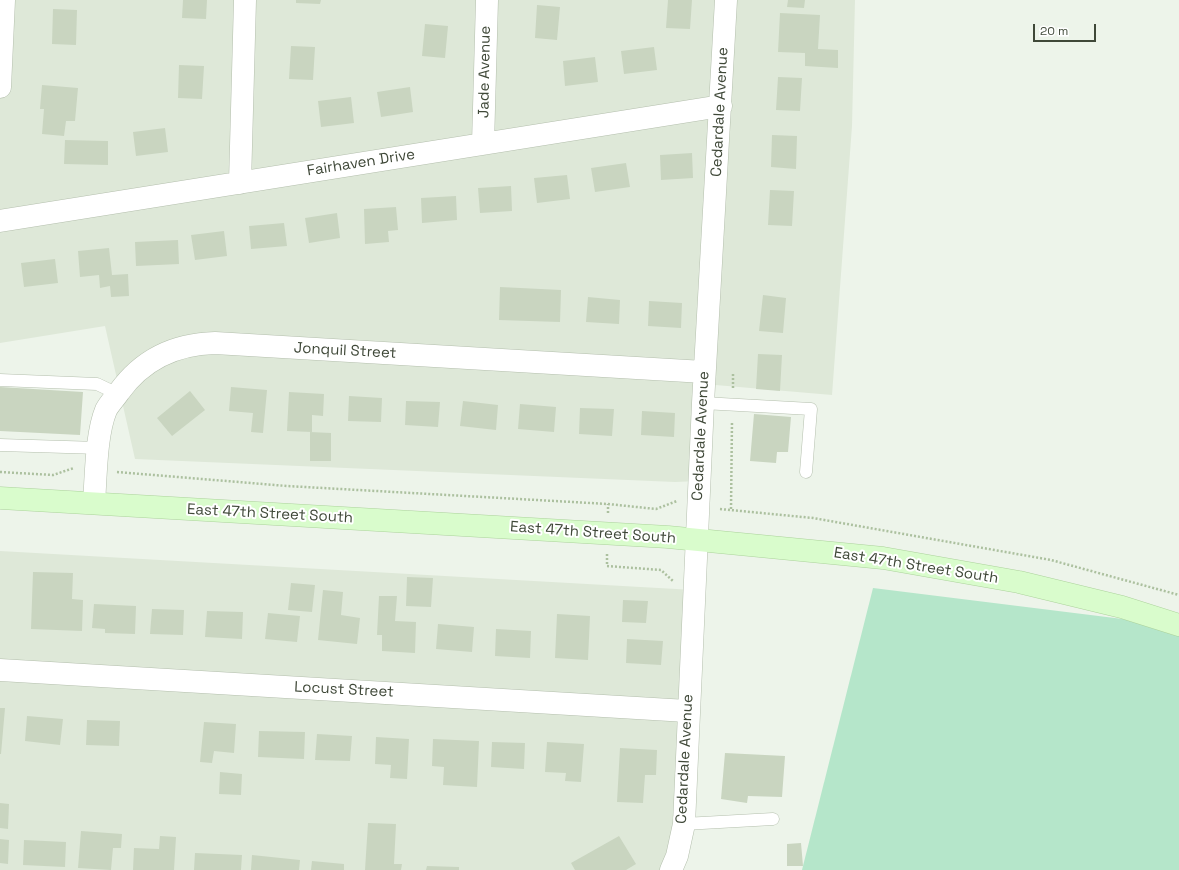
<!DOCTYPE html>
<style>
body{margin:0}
#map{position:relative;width:1179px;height:870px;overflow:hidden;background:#edf4ea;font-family:"Space Grotesk",sans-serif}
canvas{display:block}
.scale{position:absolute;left:1033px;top:24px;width:63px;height:18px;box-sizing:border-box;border:2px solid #3f4838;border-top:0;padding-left:5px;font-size:12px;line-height:14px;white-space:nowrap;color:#3f4838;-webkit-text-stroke:3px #fff;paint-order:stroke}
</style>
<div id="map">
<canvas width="1179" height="870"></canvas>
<div class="scale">20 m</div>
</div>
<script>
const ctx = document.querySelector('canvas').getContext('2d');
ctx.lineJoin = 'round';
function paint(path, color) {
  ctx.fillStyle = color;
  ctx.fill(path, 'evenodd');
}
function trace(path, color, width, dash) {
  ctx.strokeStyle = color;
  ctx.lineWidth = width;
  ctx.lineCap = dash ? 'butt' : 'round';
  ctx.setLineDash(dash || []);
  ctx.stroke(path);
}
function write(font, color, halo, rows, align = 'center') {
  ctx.font = font + ' "Space Grotesk",sans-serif';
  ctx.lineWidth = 4;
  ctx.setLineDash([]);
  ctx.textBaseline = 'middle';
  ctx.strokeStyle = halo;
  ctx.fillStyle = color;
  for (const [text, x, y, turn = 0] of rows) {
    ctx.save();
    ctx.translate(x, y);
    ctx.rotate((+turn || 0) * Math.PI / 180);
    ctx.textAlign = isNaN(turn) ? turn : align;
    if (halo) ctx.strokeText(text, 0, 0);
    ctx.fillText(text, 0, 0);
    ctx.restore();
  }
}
const residential = new Path2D(`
 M 0,0 L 855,0 L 852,126 L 832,395 L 704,384 L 699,481 L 675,482 L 135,459 L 105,326 L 0,343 Z
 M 0,551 L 694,590 L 671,870 L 0,870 Z`);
const green = new Path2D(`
 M 873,588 L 1179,626 L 1179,870 L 802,870 Z`);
const building = new Path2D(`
 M 183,0 L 207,0 L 206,19 L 182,18 Z
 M 296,0 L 321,0 L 320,4 L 296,3 Z
 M 668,0 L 692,0 L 690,29 L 666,28 Z
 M 788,0 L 805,0 L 804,8 L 787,7 Z
 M 537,5 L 560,7 L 557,40 L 535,38 Z
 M 53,9 L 77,10 L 76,45 L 52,44 Z
 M 780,13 L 820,15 L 818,49 L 838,50 L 838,68 L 805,66 L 805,53 L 778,52 Z
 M 425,24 L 448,26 L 445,58 L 422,56 Z
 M 291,46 L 315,47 L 313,80 L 289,79 Z
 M 654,47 L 657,70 L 624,74 L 621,51 Z
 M 595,57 L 598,82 L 565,86 L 563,61 Z
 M 179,65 L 204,66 L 202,99 L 178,98 Z
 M 778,77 L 802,78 L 800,111 L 776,110 Z
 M 42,85 L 78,88 L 75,121 L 66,121 L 64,136 L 42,134 L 44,109 L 40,109 Z
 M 410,87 L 413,112 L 381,117 L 377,92 Z
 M 351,97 L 354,123 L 321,127 L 318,101 Z
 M 165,128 L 168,152 L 136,156 L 133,132 Z
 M 772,135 L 797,136 L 796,169 L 771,167 Z
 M 65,140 L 108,141 L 108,165 L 64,164 Z
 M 692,153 L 693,178 L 661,180 L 660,155 Z
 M 626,163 L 630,187 L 595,192 L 591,168 Z
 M 567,175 L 570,199 L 537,203 L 534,178 Z
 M 511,186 L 512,211 L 480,213 L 478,188 Z
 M 770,190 L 794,191 L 792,226 L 768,225 Z
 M 456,196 L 457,220 L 422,223 L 421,198 Z
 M 396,207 L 398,230 L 388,231 L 389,242 L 365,244 L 364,209 Z
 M 337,213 L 340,238 L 309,243 L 305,218 Z
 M 284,223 L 287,246 L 251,249 L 249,226 Z
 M 224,231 L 227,256 L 195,260 L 191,235 Z
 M 178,240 L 179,264 L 136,266 L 135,242 Z
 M 109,248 L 112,275 L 128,274 L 129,296 L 111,297 L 110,286 L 100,288 L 99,275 L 80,277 L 78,251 Z
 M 55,259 L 58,283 L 24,287 L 21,263 Z
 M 500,287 L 561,290 L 560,322 L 499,320 Z
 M 763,295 L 786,298 L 783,333 L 759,331 Z
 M 588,297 L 620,300 L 619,324 L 586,322 Z
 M 649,301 L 682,303 L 681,328 L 648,326 Z
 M 758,354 L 782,355 L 780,391 L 756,389 Z
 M 0,387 L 83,392 L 80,435 L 0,431 Z
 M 231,387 L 267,390 L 263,433 L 251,432 L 253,413 L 229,411 Z
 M 190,391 L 205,410 L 172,436 L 157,418 Z
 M 289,392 L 324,394 L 323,416 L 312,415 L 312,432 L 287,431 Z
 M 349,396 L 382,398 L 381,422 L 348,421 Z
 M 406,401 L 440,402 L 438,427 L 405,425 Z
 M 463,401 L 498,405 L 496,430 L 460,426 Z
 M 520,404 L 556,407 L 554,432 L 518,429 Z
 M 580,408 L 614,409 L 612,436 L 579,434 Z
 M 642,411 L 675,413 L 674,437 L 641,435 Z
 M 754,414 L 791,417 L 788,452 L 777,452 L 776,463 L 750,461 Z
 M 310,432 L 331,433 L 331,461 L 310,461 Z
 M 33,572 L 73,573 L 72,599 L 83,600 L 82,631 L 31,629 Z
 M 407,577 L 433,578 L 431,607 L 406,606 Z
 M 291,583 L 315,585 L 312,612 L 288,610 Z
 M 323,590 L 343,592 L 341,615 L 360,618 L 357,644 L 318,640 Z
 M 379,596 L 397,596 L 395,621 L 416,622 L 415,653 L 382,651 L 382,635 L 377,635 Z
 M 623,600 L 648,601 L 646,623 L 622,622 Z
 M 94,604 L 136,606 L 135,634 L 105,633 L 105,629 L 92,628 Z
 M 152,609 L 184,610 L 183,635 L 150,634 Z
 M 207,611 L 243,612 L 242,639 L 205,637 Z
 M 268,613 L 300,616 L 297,642 L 265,639 Z
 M 557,614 L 590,616 L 588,660 L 555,658 Z
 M 438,624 L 474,627 L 472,652 L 436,649 Z
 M 496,629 L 531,631 L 530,658 L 495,656 Z
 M 627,639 L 663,641 L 661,665 L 626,663 Z
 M 0,708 L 5,708 L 1,754 L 0,754 Z
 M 27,716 L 63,719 L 60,745 L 25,741 Z
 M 87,720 L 120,721 L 119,746 L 86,745 Z
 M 204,722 L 236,724 L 234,753 L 214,751 L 212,763 L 200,762 Z
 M 259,731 L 305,732 L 304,759 L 258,757 Z
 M 317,734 L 352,736 L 350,761 L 315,760 Z
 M 376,737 L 409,739 L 407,779 L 390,778 L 391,765 L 375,764 Z
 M 433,739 L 479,741 L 477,787 L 443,785 L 444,767 L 432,766 Z
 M 492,742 L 525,743 L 524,769 L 491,767 Z
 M 547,742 L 584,744 L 581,782 L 565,781 L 566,773 L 545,772 Z
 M 620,748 L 657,750 L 656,775 L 645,775 L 643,803 L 617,802 Z
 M 725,753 L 785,756 L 782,797 L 748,796 L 747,803 L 721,799 Z
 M 220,772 L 242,774 L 241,795 L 219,794 Z
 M 0,803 L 9,804 L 8,829 L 0,828 Z
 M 368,823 L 396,824 L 394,864 L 402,864 L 401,870 L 365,870 Z
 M 81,831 L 122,834 L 121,848 L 113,848 L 111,870 L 78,868 Z
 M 160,836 L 176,837 L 174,870 L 133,870 L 134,848 L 159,849 Z
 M 619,836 L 636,864 L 626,870 L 575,870 L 571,863 Z
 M 0,839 L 9,840 L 8,864 L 0,863 Z
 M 24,840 L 66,842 L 65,867 L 23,865 Z
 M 801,843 L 803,866 L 787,866 L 787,844 Z
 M 195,853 L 242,855 L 241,870 L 194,870 Z
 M 252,855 L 300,860 L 299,870 L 251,870 Z
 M 312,861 L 344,864 L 344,870 L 311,870 Z
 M 427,866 L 459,867 L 459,870 L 426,870 Z`);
const path = new Path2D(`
 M 733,388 L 733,374
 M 0,472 L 53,475 L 74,468
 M 117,472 L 287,486 L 608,504 L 656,509 L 677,501
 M 720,509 L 813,518 L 1051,560 L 1179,595
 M 731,509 L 732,421
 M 608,513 L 608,504
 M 607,554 L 607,566 L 661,570 L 673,581`);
const lane = new Path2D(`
 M 0,380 L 97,384 L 118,394
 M 703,403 L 811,409 L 806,472
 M 0,445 L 99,448
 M 684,824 L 773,819`);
const street = new Path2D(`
 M 0,87 L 4,0
 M 483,144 L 487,0
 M 240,183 L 245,0
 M 0,221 L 721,106
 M 94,503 C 96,476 96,434 106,410 C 109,404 115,398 119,392 C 142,360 175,344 215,343 L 704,372
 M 0,670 L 687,711
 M 671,870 L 677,856 L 684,824 L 703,403 L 726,0`);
const secondary = new Path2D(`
 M 0,498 L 668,537 L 883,558 L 1019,582 L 1122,607 L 1179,625`);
const streetNames = [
 ["Jade Avenue",485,72,-89],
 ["Cedardale Avenue",720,112,-87],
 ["Fairhaven Drive",361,163,-9],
 ["Jonquil Street",345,351,3],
 ["Cedardale Avenue",701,436,-87],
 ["East 47th Street South",270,514,3],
 ["East 47th Street South",593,533,4],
 ["East 47th Street South",916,566,9],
 ["Locust Street",344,690,3],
 ["Cedardale Avenue",685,759,-87]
];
paint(residential, '#dee8d8');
paint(green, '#b5e6ca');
paint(building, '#c9d5c0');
trace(lane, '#b4bfad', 13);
trace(street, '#b4bfad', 23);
trace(secondary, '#acd29c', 23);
trace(path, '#acc09f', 2.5, [2, 2]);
trace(lane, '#fff', 12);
trace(street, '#fff', 22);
trace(secondary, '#d9fccc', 22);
write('15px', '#3f4838', '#fff', streetNames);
</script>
